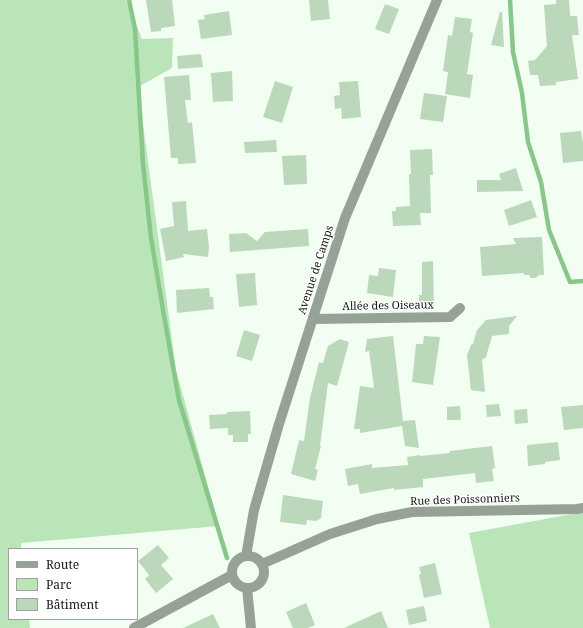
<!DOCTYPE html>
<meta charset="utf-8">
<style>
body{margin:0}
#map{position:relative;width:583px;height:628px;overflow:hidden;background:#f2fef2;font-family:"Noto Serif",serif}
canvas{display:block}
.legend{position:absolute;left:8px;top:548px;width:130px;height:72px;box-sizing:border-box;background:#fff;border:1px solid #9fa39f;margin:0;padding:5px 7px;list-style:none;font-size:12px;color:#0f190f}
.legend li{display:flex;align-items:center;gap:8px;height:20px}
.legend b{width:20px;border:1px solid #9fa39f}
</style>
<div id="map">
<canvas width="583" height="628"></canvas>
<ul class="legend">
<li><b style="height:5px;background:#96a296"></b>Route</li>
<li><b style="height:11px;background:#b9e5b9"></b>Parc</li>
<li><b style="height:11px;background:#bbd8bb"></b>Bâtiment</li>
</ul>
</div>
<script>
const ctx = document.querySelector('canvas').getContext('2d');
ctx.lineJoin = 'round';
function paint(path, color) {
  ctx.fillStyle = color;
  ctx.fill(path, 'evenodd');
}
function trace(path, color, width, dash) {
  ctx.strokeStyle = color;
  ctx.lineWidth = width;
  ctx.lineCap = dash ? 'butt' : 'round';
  ctx.setLineDash(dash || []);
  ctx.stroke(path);
}
function write(font, color, halo, rows, align = 'center') {
  ctx.font = font + ' "Noto Serif",serif';
  ctx.lineWidth = 3;
  ctx.setLineDash([]);
  ctx.textBaseline = 'middle';
  ctx.strokeStyle = halo;
  ctx.fillStyle = color;
  for (const [text, x, y, turn = 0] of rows) {
    ctx.save();
    ctx.translate(x, y);
    ctx.rotate((+turn || 0) * Math.PI / 180);
    ctx.textAlign = isNaN(turn) ? turn : align;
    if (halo) ctx.strokeText(text, 0, 0);
    ctx.fillText(text, 0, 0);
    ctx.restore();
  }
}
const green = new Path2D(`
 M 0,0 L 126,0 L 142,39 L 173,38 L 172,68 L 138,87 L 176,370 L 219,526 L 21,543 L 21,549 L 9,549 L 9,619 L 29,619 L 30,628 L 0,628 Z
 M 583,512 L 583,628 L 490,628 L 469,533 Z`);
const stream = new Path2D(`
 M 129,0 L 135,29 L 143,164 L 151,238 L 163,310 L 179,400 L 227,558
 M 510,0 L 513,52 L 522,93 L 528,142 L 541,182 L 549,230 L 570,282 L 583,281`);
const building = new Path2D(`
 M 146,0 L 172,0 L 175,26 L 161,28 L 161,31 L 151,32 Z
 M 309,0 L 328,0 L 330,19 L 311,21 Z
 M 556,0 L 569,0 L 570,16 L 577,16 L 579,35 L 572,35 L 578,79 L 556,82 L 556,85 L 540,86 L 538,75 L 530,75 L 528,61 L 535,60 L 547,46 L 544,5 L 556,4 Z
 M 385,4 L 399,9 L 389,34 L 375,29 Z
 M 229,11 L 232,35 L 201,39 L 198,20 L 205,19 L 204,15 Z
 M 500,12 L 502,12 L 504,47 L 491,45 Z
 M 455,17 L 472,19 L 470,32 L 473,33 L 467,74 L 473,75 L 470,98 L 445,94 L 448,72 L 443,71 L 448,35 L 452,36 Z
 M 201,54 L 203,67 L 178,69 L 177,56 Z
 M 232,71 L 233,101 L 213,102 L 211,73 Z
 M 189,75 L 191,100 L 185,100 L 188,123 L 192,122 L 196,163 L 178,164 L 178,158 L 171,158 L 164,77 Z
 M 275,81 L 293,87 L 282,123 L 263,117 Z
 M 358,81 L 361,117 L 342,119 L 341,108 L 335,109 L 334,96 L 340,95 L 339,82 Z
 M 424,93 L 447,96 L 443,122 L 420,119 Z
 M 581,131 L 583,143 L 583,161 L 563,163 L 560,133 Z
 M 276,140 L 277,152 L 245,153 L 244,142 Z
 M 432,149 L 433,175 L 430,175 L 431,213 L 420,213 L 421,225 L 393,226 L 392,211 L 396,211 L 396,207 L 410,206 L 409,174 L 411,174 L 410,150 Z
 M 306,155 L 307,184 L 284,185 L 282,156 Z
 M 516,168 L 523,191 L 477,192 L 477,180 L 501,180 L 499,174 Z
 M 531,200 L 537,217 L 509,226 L 504,210 Z
 M 186,201 L 188,231 L 207,229 L 209,247 L 208,257 L 183,254 L 184,257 L 166,261 L 160,229 L 174,226 L 172,202 Z
 M 308,229 L 309,246 L 230,252 L 229,234 L 246,233 L 257,241 L 265,232 Z
 M 542,237 L 544,275 L 539,275 L 536,278 L 531,278 L 529,275 L 524,275 L 524,273 L 482,276 L 480,247 L 516,244 L 513,238 Z
 M 433,261 L 434,309 L 419,309 L 419,295 L 422,295 L 422,262 Z
 M 379,268 L 396,270 L 393,297 L 367,293 L 369,275 L 378,276 Z
 M 255,273 L 257,305 L 239,307 L 236,274 Z
 M 209,288 L 210,297 L 213,297 L 214,309 L 177,313 L 176,290 Z
 M 517,316 L 509,326 L 509,334 L 492,336 L 486,357 L 482,360 L 485,392 L 471,390 L 467,355 L 471,345 L 473,344 L 477,330 L 486,320 Z
 M 244,330 L 260,335 L 252,361 L 236,356 Z
 M 393,336 L 403,421 L 415,420 L 419,448 L 405,446 L 402,426 L 360,433 L 360,429 L 354,429 L 360,386 L 374,388 L 369,351 L 365,352 L 367,339 Z
 M 424,336 L 440,337 L 433,385 L 412,382 L 416,344 L 423,344 Z
 M 340,339 L 349,342 L 337,386 L 328,383 L 320,446 L 321,446 L 315,469 L 318,470 L 315,481 L 291,474 L 299,440 L 304,441 L 310,398 L 319,362 L 323,363 L 328,346 Z
 M 499,404 L 501,416 L 487,417 L 486,405 Z
 M 583,405 L 583,428 L 564,430 L 561,407 Z
 M 460,406 L 461,420 L 447,420 L 447,407 Z
 M 527,409 L 528,423 L 515,424 L 514,410 Z
 M 250,411 L 251,434 L 248,434 L 248,442 L 233,442 L 233,435 L 228,435 L 228,428 L 210,429 L 209,415 L 227,414 L 227,412 Z
 M 558,442 L 560,460 L 545,462 L 545,464 L 528,466 L 527,445 Z
 M 492,446 L 495,468 L 492,469 L 494,481 L 476,483 L 475,473 L 423,479 L 423,487 L 394,490 L 394,488 L 360,494 L 358,484 L 348,486 L 345,469 L 372,464 L 372,468 L 408,465 L 407,457 L 420,455 L 420,456 L 450,453 L 450,451 Z
 M 283,495 L 323,501 L 321,518 L 316,521 L 307,520 L 306,525 L 280,522 Z
 M 158,545 L 169,558 L 161,565 L 173,579 L 156,593 L 145,579 L 149,575 L 138,561 Z
 M 435,563 L 442,594 L 424,598 L 419,575 L 421,574 L 419,567 Z
 M 306,603 L 315,625 L 308,628 L 293,628 L 286,612 Z
 M 424,606 L 427,621 L 409,625 L 406,610 Z
 M 381,611 L 388,628 L 344,628 Z
 M 213,614 L 220,628 L 183,628 Z`);
const minor = new Path2D(`
 M 313,319 L 450,317 L 460,308
 M 246,556 L 254,510 L 279,424 L 345,218 L 437,0
 M232 572a16 16 0 1 1 32 0a16 16 0 1 1-32 0Z
 M 262,564 L 330,534 L 377,519 L 412,512 L 577,509 L 583,508
 M 247,588 L 251,628
 M 134,628 L 232,575`);
const streetNames = [
 ["Avenue de Camps",316,270,-72],
 ["Allée des Oiseaux",388,306,-1],
 ["Rue des Poissonniers",465,500,-2]
];
paint(green, '#b9e5b9');
trace(stream, '#88c789', 4.5);
paint(building, '#bbd8bb');
trace(minor, '#96a296', 10);
write('11px', '#0f190f', '#fff', streetNames);
</script>
